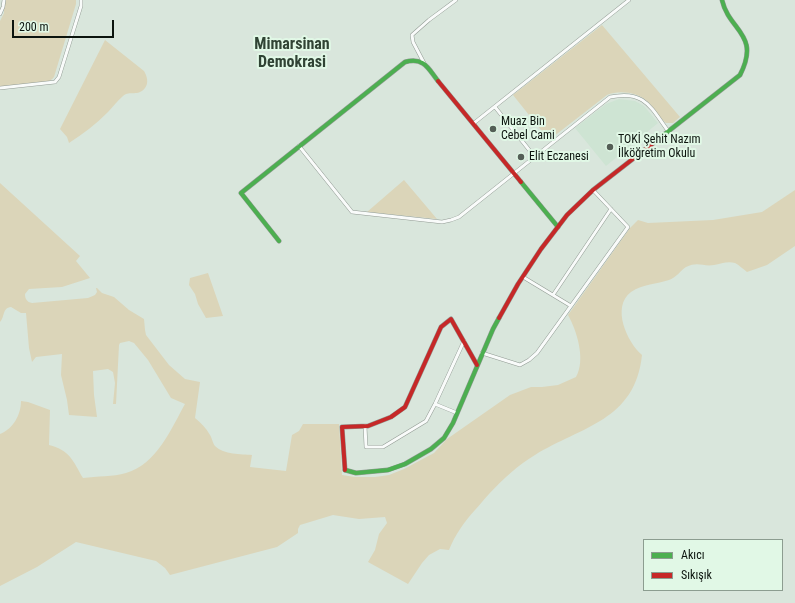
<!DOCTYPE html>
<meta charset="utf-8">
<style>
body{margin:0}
#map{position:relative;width:795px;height:603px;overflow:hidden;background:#d9e6dc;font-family:"Roboto Condensed",sans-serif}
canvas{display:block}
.legend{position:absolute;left:643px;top:539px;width:140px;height:52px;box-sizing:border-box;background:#e1f8e6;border:1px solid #8c9d90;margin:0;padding:5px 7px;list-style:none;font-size:12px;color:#0c140e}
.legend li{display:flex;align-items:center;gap:8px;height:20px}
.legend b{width:20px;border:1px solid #8c9d90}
.scale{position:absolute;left:12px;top:20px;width:102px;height:18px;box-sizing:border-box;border:2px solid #0c140e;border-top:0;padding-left:5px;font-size:12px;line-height:14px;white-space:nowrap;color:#0c140e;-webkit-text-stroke:3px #e1f8e6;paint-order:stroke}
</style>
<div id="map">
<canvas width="795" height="603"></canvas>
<ul class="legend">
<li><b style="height:5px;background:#4caf50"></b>Akıcı</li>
<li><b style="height:5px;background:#c62828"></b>Sıkışık</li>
</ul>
<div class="scale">200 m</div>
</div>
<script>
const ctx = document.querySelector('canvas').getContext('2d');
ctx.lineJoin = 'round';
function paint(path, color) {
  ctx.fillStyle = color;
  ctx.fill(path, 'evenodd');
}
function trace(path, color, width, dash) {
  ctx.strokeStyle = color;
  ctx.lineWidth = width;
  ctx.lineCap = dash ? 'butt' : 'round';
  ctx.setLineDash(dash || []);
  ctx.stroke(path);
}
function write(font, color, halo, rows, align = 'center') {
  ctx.font = font + ' "Roboto Condensed",sans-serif';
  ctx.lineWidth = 4;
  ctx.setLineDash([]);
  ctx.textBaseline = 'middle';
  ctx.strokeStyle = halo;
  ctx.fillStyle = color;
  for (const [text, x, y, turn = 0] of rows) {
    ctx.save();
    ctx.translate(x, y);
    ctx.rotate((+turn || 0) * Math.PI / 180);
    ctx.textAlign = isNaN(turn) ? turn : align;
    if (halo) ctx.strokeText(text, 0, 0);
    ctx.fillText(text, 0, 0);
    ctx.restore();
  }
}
const built = new Path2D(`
 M 619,99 L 635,101 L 644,106 L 658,123 L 606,166 L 575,128 L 606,104 Z`);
const green = new Path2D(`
 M 4,0 L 76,0 L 76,4 L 54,77 C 46,88 13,87 0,88 L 0,21 L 4,13 Z
 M 602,25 L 680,117 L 673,123 L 666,123 C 658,117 654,107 647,101 C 637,92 619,90 607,95 L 549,140 L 513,95 Z
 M 105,40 L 144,71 C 147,76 149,83 145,88 C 138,97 130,90 123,96 C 117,101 113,107 108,112 C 96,124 83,134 69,143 L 67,137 L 60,129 Z
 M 404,180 L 437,219 L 367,212 Z
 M 0,183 L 80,256 L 76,261 L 90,278 L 62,287 L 29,289 L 25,294 C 25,299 27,302 32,303 L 88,298 L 95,295 L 97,292 L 96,288 L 97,288 L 102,293 L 114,297 L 129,310 L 144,319 L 145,330 L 146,335 L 169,365 L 185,379 L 200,382 L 195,418 C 201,423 206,428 210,435 C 212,438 213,444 215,446 C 224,455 241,454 252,455 L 250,467 L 286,471 L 292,435 L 299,431 L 303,424 L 339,424 L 342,475 L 355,477 L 375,477 L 389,475 L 404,469 L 434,453 L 447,439 L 510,395 L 531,387 L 542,387 L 558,385 L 576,377 C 586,360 577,331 568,315 L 630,228 L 638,220 L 648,223 L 713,220 L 762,212 L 795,190 L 795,246 L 767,265 L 747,272 C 743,269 739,265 735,263 C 727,261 721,264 714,265 C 703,267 698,261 686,267 C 680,271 677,277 669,280 C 657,284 643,284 631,292 C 611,307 627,342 642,355 C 635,421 582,426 535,455 C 518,465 503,479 489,494 C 484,499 480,505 475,510 C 464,522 455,535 449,550 L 440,549 L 429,555 L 422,563 L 408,584 L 368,562 L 375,550 L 379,534 L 387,523 L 385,517 L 359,519 L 333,515 L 300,525 L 298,529 L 298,533 L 277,547 L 170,575 L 165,568 L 156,561 L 76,542 L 37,567 L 0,586 L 0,434 C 13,429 21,415 21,401 L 28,402 L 50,410 L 49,445 C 70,450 73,461 83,478 C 97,476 113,477 126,473 C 157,464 171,429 185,404 L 171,398 L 148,360 L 134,343 L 129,341 L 120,343 L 119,345 L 116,404 L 113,404 L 115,383 L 113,372 L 108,369 L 93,371 L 94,395 L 97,417 L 69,415 L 67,400 L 61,375 L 62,354 L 36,357 L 32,362 L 29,348 L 26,313 L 21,313 L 11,307 C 2,308 5,317 0,322 Z
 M 208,273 L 223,316 L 206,318 L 198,304 L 195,294 L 189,285 L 190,278 Z`);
const street = new Path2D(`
 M 0,14 L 3,7 L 4,0
 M 424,63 L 413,42 L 412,35 L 429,20 L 456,0
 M 0,88 L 55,82 L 59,77 L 81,6 L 81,0
 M 495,107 L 534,156
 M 474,123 L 629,0
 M 299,146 L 352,212 L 442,222 L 451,220 L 459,217 L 610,97 C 644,90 650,106 668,131
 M 523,277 L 571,306
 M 553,295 L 611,209
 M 482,353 L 520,365 L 529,360 L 537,353 L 628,227 L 593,190
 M 435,404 L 457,413
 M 365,426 L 366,447 L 383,447 L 426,421 L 435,404 L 464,341`);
const fast = new Path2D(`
 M 661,137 L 740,75 C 761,34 729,31 722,0
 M 521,182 L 558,227
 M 279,241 L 241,193 L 405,62 C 424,57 428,68 438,81
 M 345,470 L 356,473 L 388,470 L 405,464 L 431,449 L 444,438 L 453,423 L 493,329 L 499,318`);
const jam = new Path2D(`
 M 438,81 L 521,182
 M 499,318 L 518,284 L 541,249 L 567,215 L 593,190 L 661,137
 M 345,470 L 342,427 L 368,426 L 391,417 L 405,407 L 441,327 L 451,319 L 477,365`);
const markers = [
 [493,129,4,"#545e56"],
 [610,147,4,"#545e56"],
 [521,157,4,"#545e56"]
];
const poiNames = [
 ["Muaz Bin",501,122],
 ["Cebel Cami",501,136],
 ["TOKİ Şehit Nazım",618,140],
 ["İlköğretim Okulu",618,154],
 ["Elit Eczanesi",529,157]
];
const districtNames = [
 ["Mimarsinan",292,45],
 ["Demokrasi",292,63]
];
paint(built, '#cee4d3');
paint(green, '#dbd5b9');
trace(street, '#919a93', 4);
trace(fast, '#919a93', 5);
trace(jam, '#919a93', 5);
trace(street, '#f9fbfa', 3);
trace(fast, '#4caf50', 4);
trace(jam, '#c62828', 4);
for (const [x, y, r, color] of markers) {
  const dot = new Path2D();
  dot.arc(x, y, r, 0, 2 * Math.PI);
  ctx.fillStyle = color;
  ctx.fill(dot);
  trace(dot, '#e1f8e6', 1.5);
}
write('12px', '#0c140e', '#e1f8e6', poiNames, 'left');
write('bold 16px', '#304334', '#e1f8e6', districtNames);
</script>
